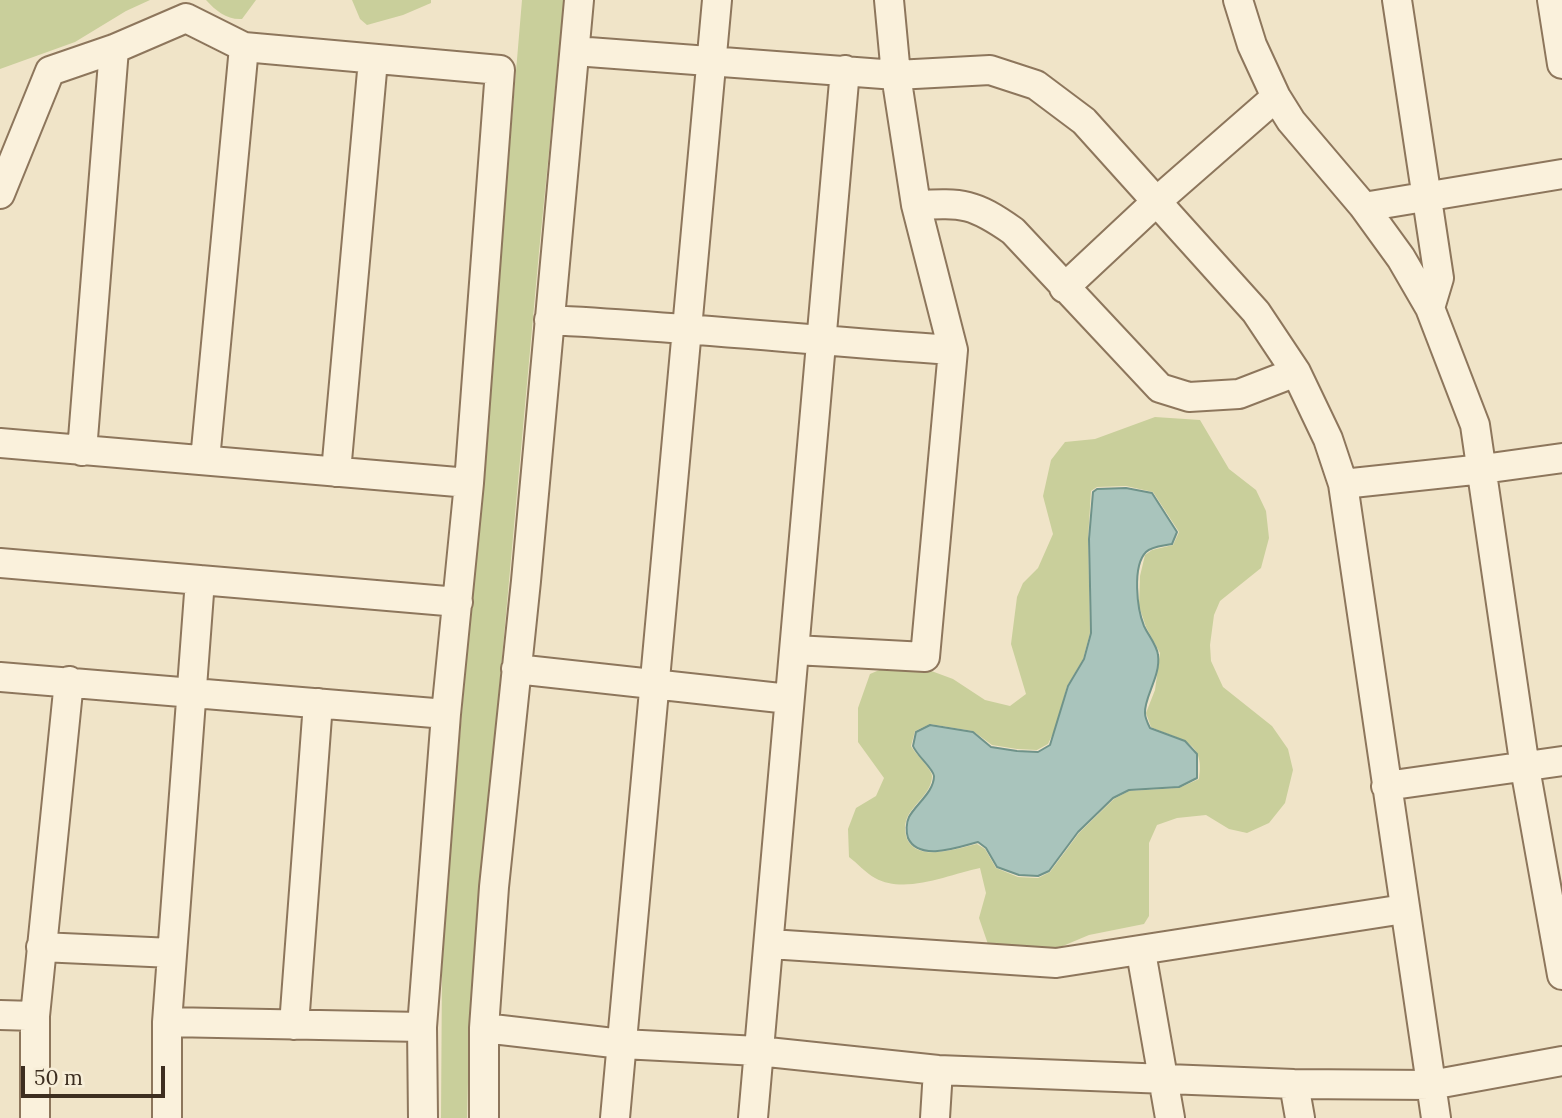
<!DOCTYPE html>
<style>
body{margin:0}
#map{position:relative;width:1562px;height:1118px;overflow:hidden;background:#f0e4c8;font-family:Lora,serif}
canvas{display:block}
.scale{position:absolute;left:21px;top:1066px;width:144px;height:32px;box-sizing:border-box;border:4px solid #3d2e20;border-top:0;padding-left:9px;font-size:21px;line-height:24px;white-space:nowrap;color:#3d2e20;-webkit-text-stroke:5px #f7eed8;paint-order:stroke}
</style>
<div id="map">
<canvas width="1562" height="1118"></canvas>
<div class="scale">50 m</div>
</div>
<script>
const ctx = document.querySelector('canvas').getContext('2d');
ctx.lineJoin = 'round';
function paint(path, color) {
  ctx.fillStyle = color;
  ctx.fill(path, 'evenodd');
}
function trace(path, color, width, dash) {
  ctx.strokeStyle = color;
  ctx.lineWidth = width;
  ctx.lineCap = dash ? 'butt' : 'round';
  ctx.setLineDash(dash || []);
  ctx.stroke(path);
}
const green = new Path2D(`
 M 0,0 L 150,0 L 126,11 L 75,42 L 0,69 Z
 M 206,0 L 256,0 L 242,19 C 227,20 216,11 206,0 Z
 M 352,0 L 431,0 L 431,3 L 403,15 L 367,25 L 360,19 Z
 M 522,0 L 564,0 L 539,252 L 470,1009 L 467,1118 L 441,1118 L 442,969 L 447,891 Z
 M 1155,417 L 1200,420 L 1229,469 L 1256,490 L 1266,511 L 1269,538 L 1261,568 L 1220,601 L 1214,615 L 1210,645 L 1211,661 L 1223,687 L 1272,726 L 1288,749 L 1293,770 L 1285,803 L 1269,823 L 1247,833 L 1229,829 L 1206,815 L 1177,818 L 1157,825 L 1149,843 L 1149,916 L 1144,924 L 1089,935 L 1058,948 L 1021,958 L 990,950 L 979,918 L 986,893 L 980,868 C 949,874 906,895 875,878 C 866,873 857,863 849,857 L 848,829 L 856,808 L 876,796 L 884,778 L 858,742 L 858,708 L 870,674 L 891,665 L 926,669 L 953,679 L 985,700 L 1010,706 L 1026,694 L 1011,644 L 1017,597 L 1023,583 L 1038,568 L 1053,534 L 1043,496 L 1051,460 L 1065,442 L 1095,439 ZM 1126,486 L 1153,492 L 1179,532 L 1173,545 L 1152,550 L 1145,555 L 1140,576 L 1139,606 L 1146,627 L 1160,653 L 1155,690 L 1146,713 L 1151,727 C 1178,740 1206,739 1199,779 L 1179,788 L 1129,791 L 1114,799 L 1079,833 L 1050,872 L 1038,878 L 1018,877 L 996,868 L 985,849 L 977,844 C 958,848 918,863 907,839 C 905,833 904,825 907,818 C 913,804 932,793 932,776 C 932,769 916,755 911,746 L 915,731 L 930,724 L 973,731 L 992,745 L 1017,749 L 1037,750 L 1048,744 L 1056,727 L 1067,686 L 1083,659 L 1090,633 L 1088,539 L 1091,491 L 1097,487 Z`);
const water = new Path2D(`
 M 1126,488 L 1152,493 L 1177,532 L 1172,544 C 1163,546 1152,546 1146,552 C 1132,566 1137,609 1144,626 C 1148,635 1157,645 1158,655 C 1161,676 1144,697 1145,713 C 1145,717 1148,724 1150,728 L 1185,741 L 1197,754 L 1197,778 L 1179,787 L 1129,790 L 1113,798 L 1078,832 L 1049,871 L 1038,876 L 1019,875 L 997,867 L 986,848 L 978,842 C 959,847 919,862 908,838 C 906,832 906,823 909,817 C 916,804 934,792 934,776 C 933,768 917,756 913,746 L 916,732 L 930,725 L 973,732 L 991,747 L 1017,751 L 1038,752 L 1050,745 L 1068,686 L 1084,659 L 1091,633 L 1089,539 L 1093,492 L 1097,489 Z`);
const minor = new Path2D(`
 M 1238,0 L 1252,45 L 1276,97 L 1291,121 L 1364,207 L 1401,258 L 1430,308 L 1475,425 L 1525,768 L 1562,975
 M 1397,0 L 1439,278 L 1430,308
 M 1552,0 L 1562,64
 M 575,51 L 896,75 L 990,70 L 1036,85 L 1084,121 L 1256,312 L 1296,372 L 1328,439 L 1343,484 L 1436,1118
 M 0,194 L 50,71 L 114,49 L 186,18 L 244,47 L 500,70 L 469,483 L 446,714 L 422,1027 L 423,1118
 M 916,205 C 964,203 973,203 1013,231 L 1160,388 L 1189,397 L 1239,394 L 1296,372
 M 1364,207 L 1562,174
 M 1064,288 L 1157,201 L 1276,97
 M 549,320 C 684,327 818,341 953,350
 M 0,443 L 469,483
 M 82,451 L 114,49
 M 205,460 L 244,47
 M 336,472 L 373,60
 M 1343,484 L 1483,469 L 1562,458
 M 0,563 L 458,602
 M 795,650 L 925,657 L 953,350 L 916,205 L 896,75 L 889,0
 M 516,669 L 789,699
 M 0,677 L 446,714
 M 1386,786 L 1562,761
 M 770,944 L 1056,963 L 1404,909
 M 41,947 L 172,953
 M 1141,952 L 1170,1118
 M 0,1015 L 35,1016
 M 167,1022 L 422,1027
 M 294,1025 L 318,703
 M 484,1028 L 622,1044 L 758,1051 L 938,1070 L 1294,1084 L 1431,1085 L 1562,1061
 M 1294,1084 L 1300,1118
 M 35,1118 L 35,1016 L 69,681
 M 167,1118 L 167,1022 L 200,580
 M 484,1118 L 484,1028 L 494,887 L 526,581 L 579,0
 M 615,1118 L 717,0
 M 753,1118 L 845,70
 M 935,1118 L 938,1070`);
paint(green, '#c9cf9b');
paint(water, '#a9c4bc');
trace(water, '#6f938a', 2);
trace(minor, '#8d765c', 32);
trace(minor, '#faf1dc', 28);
</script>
